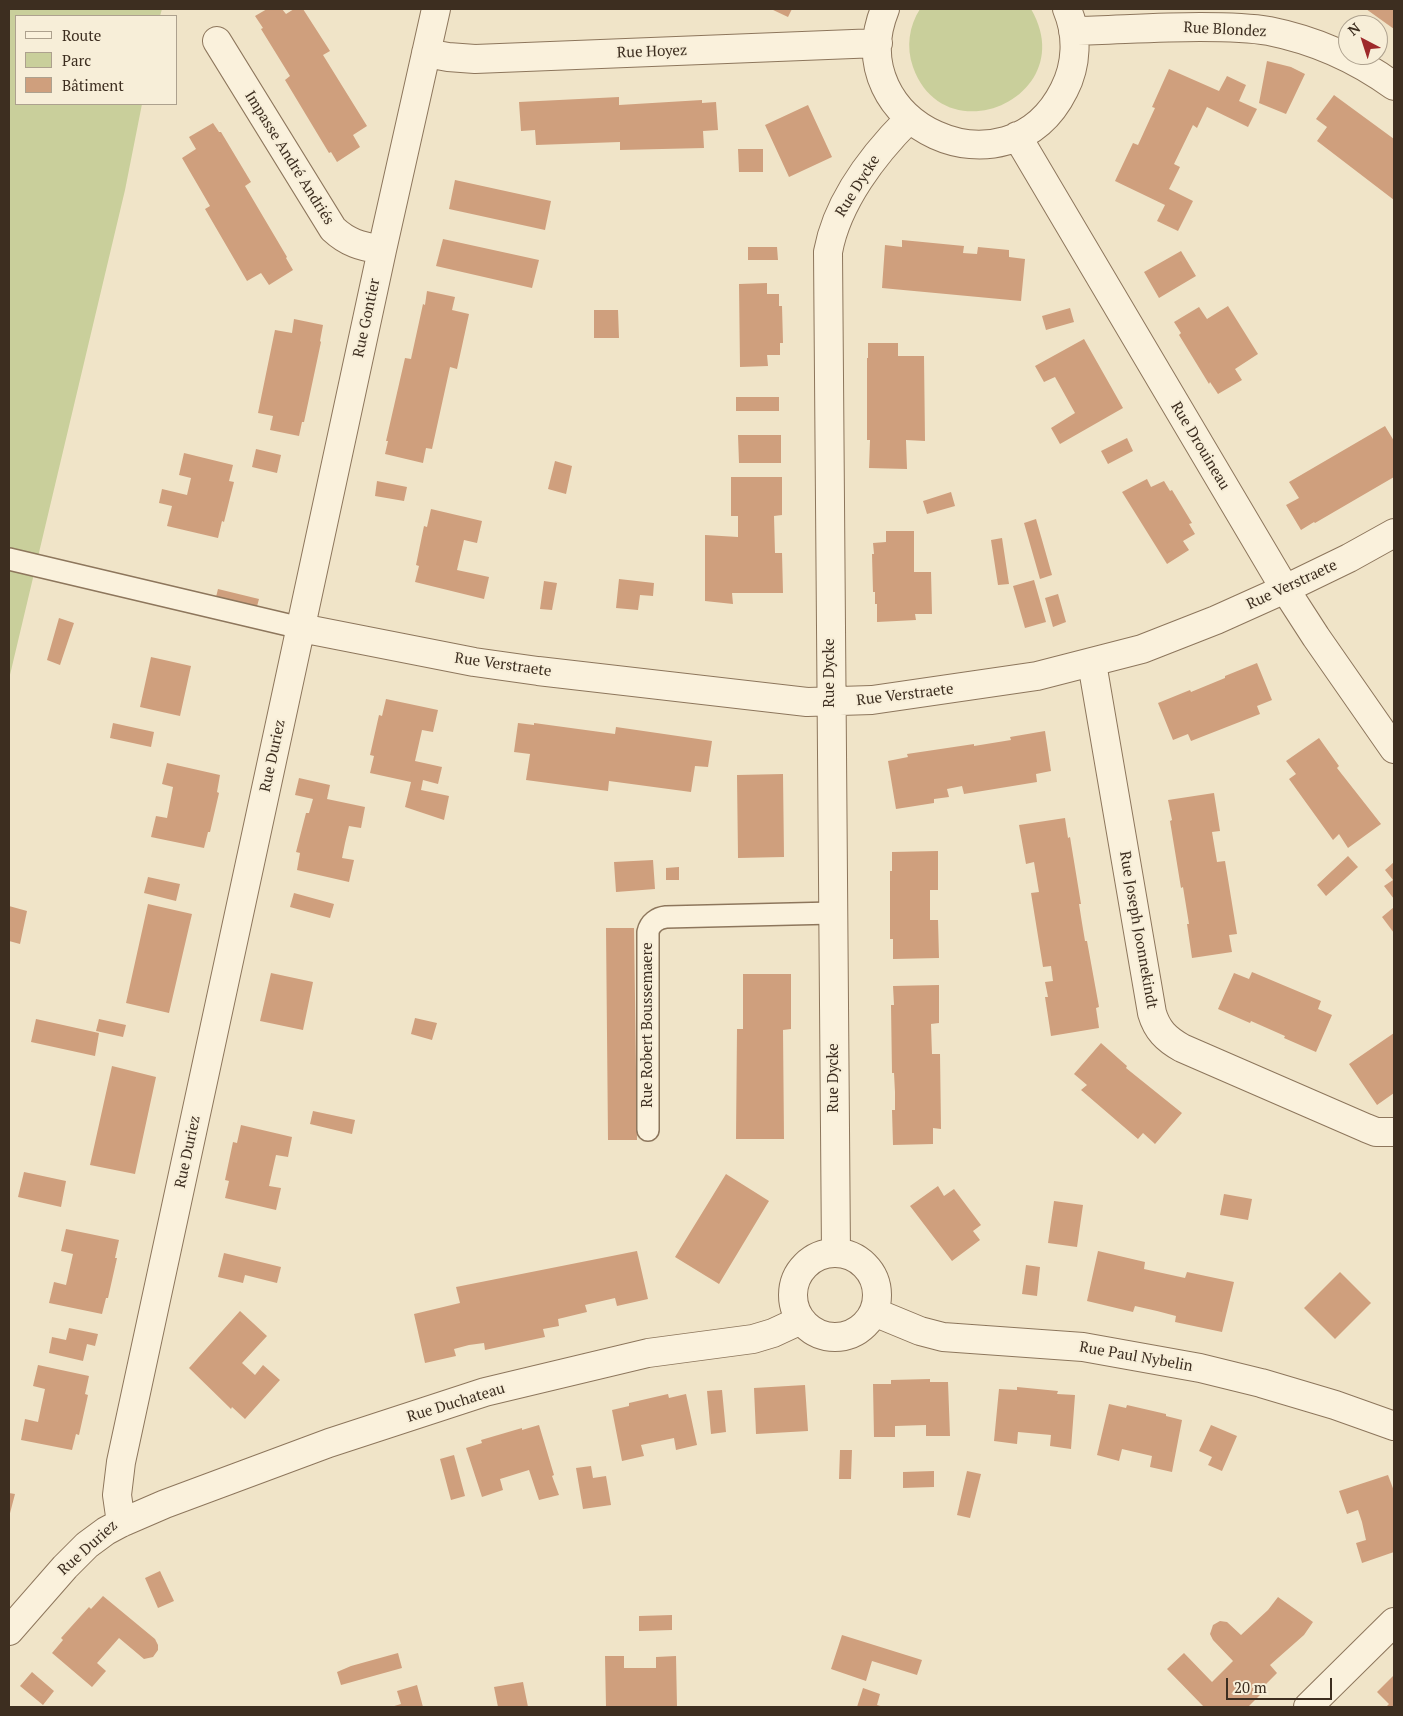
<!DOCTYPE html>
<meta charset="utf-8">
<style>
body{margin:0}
#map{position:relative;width:1403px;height:1716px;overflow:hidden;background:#f0e4c8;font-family:"PT Serif",serif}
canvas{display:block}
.frame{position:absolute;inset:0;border:10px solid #3d2e20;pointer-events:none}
.legend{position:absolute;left:15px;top:15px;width:162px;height:90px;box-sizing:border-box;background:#f7eed8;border:1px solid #ada18e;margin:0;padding:6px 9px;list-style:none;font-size:15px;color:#3d2e20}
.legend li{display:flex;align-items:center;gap:10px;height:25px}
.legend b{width:25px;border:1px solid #ada18e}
.north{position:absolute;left:1338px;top:15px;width:50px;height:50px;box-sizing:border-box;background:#f7eed8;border:1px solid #ada18e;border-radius:50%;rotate:320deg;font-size:14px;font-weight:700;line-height:20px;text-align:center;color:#3d2e20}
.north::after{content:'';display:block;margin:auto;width:18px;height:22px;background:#9e2a2b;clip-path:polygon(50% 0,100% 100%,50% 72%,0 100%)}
.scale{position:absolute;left:1226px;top:1678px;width:106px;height:22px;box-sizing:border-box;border:2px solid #3d2e20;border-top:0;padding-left:6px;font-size:15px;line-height:18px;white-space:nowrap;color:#3d2e20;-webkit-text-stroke:4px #f7eed8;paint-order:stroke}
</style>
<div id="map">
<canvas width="1403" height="1716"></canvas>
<div class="frame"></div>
<ul class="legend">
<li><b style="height:6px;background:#faf1dc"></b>Route</li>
<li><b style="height:14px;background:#c9cf9b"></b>Parc</li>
<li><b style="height:14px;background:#cf9f7d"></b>Bâtiment</li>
</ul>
<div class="north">N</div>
<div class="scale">20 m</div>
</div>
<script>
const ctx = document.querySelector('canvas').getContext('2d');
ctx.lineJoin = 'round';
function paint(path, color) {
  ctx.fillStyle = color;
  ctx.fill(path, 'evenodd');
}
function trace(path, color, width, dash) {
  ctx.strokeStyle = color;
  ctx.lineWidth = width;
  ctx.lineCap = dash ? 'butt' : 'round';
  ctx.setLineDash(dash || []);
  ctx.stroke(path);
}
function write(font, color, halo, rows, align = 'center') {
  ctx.font = font + ' "PT Serif",serif';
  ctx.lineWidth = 4;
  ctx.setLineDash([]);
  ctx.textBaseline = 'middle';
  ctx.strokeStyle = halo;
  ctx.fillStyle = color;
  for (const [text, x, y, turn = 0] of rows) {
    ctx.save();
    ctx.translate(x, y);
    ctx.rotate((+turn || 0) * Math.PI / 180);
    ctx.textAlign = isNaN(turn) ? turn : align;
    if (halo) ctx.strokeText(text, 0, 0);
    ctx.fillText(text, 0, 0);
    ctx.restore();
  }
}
const green = new Path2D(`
 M 9,9 L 162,9 L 160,16 L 16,16 L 16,104 L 142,104 L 125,190 L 9,679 Z
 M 920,9 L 1031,9 C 1082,96 945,157 913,67 C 906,47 909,26 920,9 Z`);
const building = new Path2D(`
 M 267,9 L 282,9 L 286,14 L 294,9 L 303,9 L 330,51 L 323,55 L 367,126 L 353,135 L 360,147 L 337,162 L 331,152 L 329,153 L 285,80 L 290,76 L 261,29 L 263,28 L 255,16 Z
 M 771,9 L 792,9 L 788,17 Z
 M 1366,9 L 1394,9 L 1394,29 Z
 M 1267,61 L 1291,67 L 1305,74 L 1286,114 L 1259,103 Z
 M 1169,69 L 1219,91 L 1227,76 L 1246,85 L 1239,101 L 1257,109 L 1248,127 L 1207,107 L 1197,128 L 1193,125 L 1174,164 L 1180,167 L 1169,189 L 1193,201 L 1178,231 L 1157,221 L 1165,205 L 1115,181 L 1133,143 L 1138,145 L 1155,108 L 1152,107 Z
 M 1334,95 L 1394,139 L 1394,200 L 1317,141 L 1327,127 L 1316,119 Z
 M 619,97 L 619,105 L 702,100 L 702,103 L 716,102 L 718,130 L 703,131 L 704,148 L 620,150 L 620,142 L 536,145 L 535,130 L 521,131 L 519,102 Z
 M 808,105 L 832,157 L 789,177 L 765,125 Z
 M 213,123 L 219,132 L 221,132 L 251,182 L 245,186 L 287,257 L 286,258 L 293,270 L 269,285 L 261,273 L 247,281 L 205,209 L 210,206 L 182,158 L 196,149 L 189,137 Z
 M 738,149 L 763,149 L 763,172 L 739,172 Z
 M 455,180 L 551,201 L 545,230 L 449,209 Z
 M 443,239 L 539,260 L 532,288 L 436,266 Z
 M 902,240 L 964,246 L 963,253 L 977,254 L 978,247 L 1009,250 L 1009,257 L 1025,259 L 1021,301 L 882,288 L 885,245 L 902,247 Z
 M 748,247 L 777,247 L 778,260 L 748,260 Z
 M 1181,251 L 1196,276 L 1159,298 L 1144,272 Z
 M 767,283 L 767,294 L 779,294 L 779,306 L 782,306 L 783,343 L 780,343 L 780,355 L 767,355 L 768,366 L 740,367 L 739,284 Z
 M 427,291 L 455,297 L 452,310 L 469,314 L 457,369 L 450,367 L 432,449 L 426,448 L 423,463 L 385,454 L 388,441 L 386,441 L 405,358 L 411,359 L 423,304 L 425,305 Z
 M 1228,306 L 1258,354 L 1235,369 L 1242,380 L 1218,394 L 1210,382 L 1209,384 L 1179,335 L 1181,333 L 1174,322 L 1199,307 L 1207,319 Z
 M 1070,308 L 1074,322 L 1046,330 L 1042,316 Z
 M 594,310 L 618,310 L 619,338 L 594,338 Z
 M 294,319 L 323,325 L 320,341 L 321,342 L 304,422 L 302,422 L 299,436 L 270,430 L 273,416 L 258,413 L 275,330 L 292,333 Z
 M 1084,339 L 1123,408 L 1060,444 L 1051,428 L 1075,413 L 1055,377 L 1044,382 L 1035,366 Z
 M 868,343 L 898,343 L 898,356 L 924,356 L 925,441 L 906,440 L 907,469 L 869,468 L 870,440 L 867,440 L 867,358 L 868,358 Z
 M 736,397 L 779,397 L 779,411 L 736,411 Z
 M 1385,426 L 1394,441 L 1394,477 L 1315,523 L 1314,522 L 1301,530 L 1286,505 L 1299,498 L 1289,482 Z
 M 738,435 L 781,435 L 781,463 L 739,463 Z
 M 1127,438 L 1133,451 L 1108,464 L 1101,451 Z
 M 256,449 L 281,455 L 277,473 L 252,467 Z
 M 184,453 L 233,465 L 229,481 L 234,482 L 224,522 L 222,521 L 218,538 L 167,526 L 172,506 L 159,503 L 162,489 L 187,495 L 191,478 L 179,475 Z
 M 555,461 L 572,466 L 566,494 L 548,489 Z
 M 731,477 L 782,477 L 782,515 L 774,516 L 775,553 L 782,553 L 783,593 L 732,593 L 733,604 L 705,601 L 705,535 L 738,537 L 738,516 L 731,516 Z
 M 1147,479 L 1151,487 L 1164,481 L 1170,491 L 1172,490 L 1192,523 L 1189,524 L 1195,534 L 1183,541 L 1189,550 L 1167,564 L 1122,492 Z
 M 377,481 L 407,487 L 404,501 L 375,496 Z
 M 951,492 L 955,506 L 927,514 L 923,501 Z
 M 431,509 L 482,521 L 477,543 L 464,540 L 457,570 L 489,577 L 484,599 L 415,582 L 419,566 L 416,565 L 424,526 L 427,527 Z
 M 1036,519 L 1052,575 L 1040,579 L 1024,523 Z
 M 886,531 L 914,531 L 914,572 L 931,572 L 932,614 L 915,614 L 916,620 L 877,622 L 877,604 L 875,604 L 875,592 L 873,592 L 872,554 L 874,554 L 873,543 L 886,542 Z
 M 1002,538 L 1009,584 L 998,585 L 991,540 Z
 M 619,579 L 654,583 L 653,596 L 640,595 L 638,610 L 616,608 Z
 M 1034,580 L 1046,622 L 1025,628 L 1013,586 Z
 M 544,581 L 557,583 L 552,610 L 540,609 Z
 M 218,589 L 259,599 L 256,610 L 215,601 Z
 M 1058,594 L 1066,622 L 1053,627 L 1045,598 Z
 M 59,618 L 74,623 L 60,665 L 47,660 Z
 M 151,657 L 191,666 L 180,716 L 140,707 Z
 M 1257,663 L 1272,700 L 1257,706 L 1260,714 L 1191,741 L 1188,734 L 1173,740 L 1158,703 L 1190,690 L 1191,692 L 1225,678 L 1225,676 Z
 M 386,699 L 438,710 L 433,732 L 422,730 L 415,761 L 442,767 L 438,784 L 423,780 L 421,790 L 449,796 L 444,820 L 405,807 L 411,782 L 370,773 L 374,756 L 370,755 L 379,715 L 382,716 Z
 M 113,723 L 154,732 L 151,747 L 110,738 Z
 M 518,723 L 534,725 L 534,723 L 615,734 L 616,727 L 712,741 L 708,767 L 695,766 L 691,792 L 609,781 L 608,791 L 526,780 L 530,754 L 514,752 Z
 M 1045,731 L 1051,771 L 1036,774 L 1037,782 L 964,794 L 962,786 L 947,789 L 949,797 L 934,799 L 934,803 L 896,809 L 888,761 L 908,757 L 907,754 L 974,744 L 974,746 L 1011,740 L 1010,737 Z
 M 1319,738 L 1339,766 L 1337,768 L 1381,824 L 1348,848 L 1339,834 L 1333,840 L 1289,779 L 1296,774 L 1286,761 Z
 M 167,763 L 220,775 L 217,792 L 219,793 L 210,832 L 208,832 L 204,848 L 151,837 L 156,816 L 167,818 L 173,787 L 162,784 Z
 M 783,774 L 784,857 L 738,858 L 737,775 Z
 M 299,778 L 330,785 L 327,799 L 365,807 L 361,828 L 349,826 L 345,843 L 342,858 L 354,860 L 349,882 L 297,870 L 300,853 L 296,852 L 306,813 L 309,813 L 313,799 L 295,795 Z
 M 1214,793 L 1220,831 L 1212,832 L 1217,862 L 1225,861 L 1237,934 L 1229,935 L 1232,952 L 1192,958 L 1187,924 L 1189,924 L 1183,887 L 1181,888 L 1170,821 L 1172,820 L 1168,800 Z
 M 1065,818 L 1068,838 L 1070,837 L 1081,904 L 1079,904 L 1082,923 L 1085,941 L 1087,941 L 1099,1007 L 1096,1008 L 1099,1028 L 1051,1036 L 1045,997 L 1048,997 L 1045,982 L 1053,981 L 1051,966 L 1043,967 L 1031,893 L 1039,892 L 1034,862 L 1026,864 L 1019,825 Z
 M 938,851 L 938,890 L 930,890 L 930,920 L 938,920 L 939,958 L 893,959 L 893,939 L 890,939 L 890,871 L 892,871 L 892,852 Z
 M 1348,856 L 1358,867 L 1326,896 L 1317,885 Z
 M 653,860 L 655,889 L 616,892 L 614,862 Z
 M 1394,862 L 1394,899 L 1384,886 L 1393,880 L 1385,870 Z
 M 679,867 L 679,880 L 666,880 L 666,868 Z
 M 148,877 L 180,884 L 176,901 L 144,893 Z
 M 294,893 L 334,904 L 330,918 L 290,907 Z
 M 148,904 L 192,914 L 169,1013 L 126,1003 Z
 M 9,906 L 27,911 L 20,944 L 9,941 Z
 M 1394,907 L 1394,933 L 1382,917 Z
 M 606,928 L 634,928 L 637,1140 L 608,1140 Z
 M 1252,972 L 1321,1001 L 1318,1009 L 1332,1015 L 1316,1052 L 1284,1038 L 1285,1036 L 1251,1021 L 1250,1023 L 1218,1009 L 1234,973 L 1249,979 Z
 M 271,973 L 313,982 L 303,1030 L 260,1021 Z
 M 743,974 L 791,974 L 791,1029 L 783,1030 L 784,1139 L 736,1139 L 737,1029 L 743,1029 Z
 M 939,985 L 939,1023 L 931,1024 L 932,1054 L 940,1054 L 941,1129 L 933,1128 L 933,1144 L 893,1145 L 892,1110 L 895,1110 L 895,1092 L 894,1073 L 892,1073 L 891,1005 L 894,1005 L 893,986 Z
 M 415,1018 L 437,1023 L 432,1040 L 411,1034 Z
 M 36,1019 L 99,1033 L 95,1056 L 31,1042 Z
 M 99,1019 L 126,1025 L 123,1037 L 96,1031 Z
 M 1394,1033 L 1394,1093 L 1377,1105 L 1349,1064 Z
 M 1101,1043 L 1127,1066 L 1126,1068 L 1182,1113 L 1155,1144 L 1143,1133 L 1138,1139 L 1081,1090 L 1087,1085 L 1074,1074 Z
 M 112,1066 L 156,1077 L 135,1174 L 90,1165 Z
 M 313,1111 L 355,1120 L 352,1134 L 310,1124 Z
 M 241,1125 L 292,1137 L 288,1157 L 276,1155 L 269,1186 L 281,1188 L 276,1210 L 225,1198 L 229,1181 L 225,1180 L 233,1142 L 237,1143 Z
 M 24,1172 L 66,1181 L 61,1207 L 18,1197 Z
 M 726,1174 L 769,1201 L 719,1284 L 675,1257 Z
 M 938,1186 L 944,1196 L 954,1189 L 981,1225 L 973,1231 L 980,1240 L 952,1261 L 910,1206 Z
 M 1224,1194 L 1252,1199 L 1248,1220 L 1220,1215 Z
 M 1054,1201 L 1083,1205 L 1077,1247 L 1048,1243 Z
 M 66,1229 L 119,1240 L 115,1258 L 117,1258 L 108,1298 L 106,1298 L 102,1314 L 49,1303 L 54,1282 L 66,1285 L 73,1254 L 61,1251 Z
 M 637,1251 L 648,1299 L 617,1306 L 615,1298 L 585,1305 L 587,1312 L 558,1319 L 559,1326 L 543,1329 L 545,1337 L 485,1350 L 484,1343 L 469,1345 L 454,1349 L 456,1356 L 425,1363 L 414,1314 L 460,1303 L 456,1287 Z
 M 1098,1251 L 1145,1262 L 1144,1269 L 1185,1278 L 1187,1272 L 1234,1282 L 1222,1332 L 1175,1322 L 1176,1316 L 1157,1311 L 1135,1306 L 1133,1312 L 1087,1301 Z
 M 224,1253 L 281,1267 L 277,1283 L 245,1275 L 243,1283 L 218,1277 Z
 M 1026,1265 L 1040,1267 L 1037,1296 L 1022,1294 Z
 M 1340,1272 L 1371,1303 L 1335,1339 L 1304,1308 Z
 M 240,1311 L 267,1336 L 242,1363 L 255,1375 L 263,1365 L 280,1380 L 245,1419 L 232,1407 L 231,1409 L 189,1368 Z
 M 69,1328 L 98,1334 L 95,1346 L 87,1344 L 83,1361 L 49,1353 L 52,1337 L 66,1340 Z
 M 38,1365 L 89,1376 L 85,1394 L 88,1395 L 79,1435 L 76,1434 L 72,1450 L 21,1440 L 25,1419 L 38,1422 L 45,1389 L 33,1386 Z
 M 930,1379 L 930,1382 L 948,1382 L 950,1436 L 926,1436 L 926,1425 L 895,1426 L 895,1437 L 874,1437 L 873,1384 L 891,1384 L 891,1380 Z
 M 805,1385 L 808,1431 L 756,1434 L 754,1388 Z
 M 1017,1387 L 1058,1391 L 1057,1394 L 1075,1395 L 1071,1449 L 1050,1446 L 1051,1435 L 1018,1432 L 1017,1444 L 994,1441 L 999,1389 L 1017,1390 Z
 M 722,1390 L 726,1432 L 711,1434 L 707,1391 Z
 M 668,1394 L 669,1398 L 686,1394 L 697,1445 L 676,1450 L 674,1438 L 641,1445 L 644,1456 L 622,1461 L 612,1410 L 629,1406 L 629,1403 Z
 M 1109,1404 L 1126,1408 L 1127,1405 L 1166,1414 L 1166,1416 L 1182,1420 L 1172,1472 L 1150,1467 L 1152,1456 L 1122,1449 L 1119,1461 L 1097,1455 Z
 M 539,1425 L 554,1475 L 552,1476 L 559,1495 L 539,1500 L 529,1470 L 500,1479 L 503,1490 L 482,1497 L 466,1448 L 482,1443 L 481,1440 L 522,1428 L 522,1430 Z
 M 1211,1425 L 1237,1436 L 1222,1471 L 1208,1465 L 1212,1457 L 1199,1451 Z
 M 840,1450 L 852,1450 L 851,1479 L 839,1479 Z
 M 454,1455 L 465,1496 L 451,1500 L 440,1459 Z
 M 591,1466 L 593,1478 L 606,1476 L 611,1505 L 583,1509 L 576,1468 Z
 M 934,1471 L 934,1487 L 903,1488 L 903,1472 Z
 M 967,1471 L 981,1474 L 970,1518 L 957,1515 Z
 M 1388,1475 L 1394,1491 L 1394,1552 L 1362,1563 L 1356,1543 L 1366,1540 L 1362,1522 L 1358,1510 L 1347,1514 L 1339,1491 Z
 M 9,1493 L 15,1494 L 9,1517 Z
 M 160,1571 L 174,1601 L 158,1608 L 145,1578 Z
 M 103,1596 L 155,1639 L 158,1645 L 158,1650 L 153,1657 L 144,1659 L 119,1638 L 97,1663 L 106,1671 L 92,1687 L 52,1653 L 63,1640 L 61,1638 L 89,1607 L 91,1609 Z
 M 1278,1597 L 1313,1622 L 1304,1635 L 1270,1665 L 1277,1673 L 1264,1686 L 1267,1688 L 1248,1707 L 1204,1707 L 1167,1669 L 1184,1653 L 1212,1682 L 1233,1661 L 1213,1640 L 1210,1634 L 1213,1625 L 1220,1621 L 1227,1622 L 1241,1635 L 1268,1610 Z
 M 672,1615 L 672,1630 L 639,1631 L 639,1616 Z
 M 842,1635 L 922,1660 L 917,1675 L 872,1661 L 866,1681 L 831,1669 Z
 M 398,1653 L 402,1668 L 341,1685 L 337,1672 L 351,1666 Z
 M 605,1656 L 624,1656 L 624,1668 L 656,1668 L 656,1657 L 676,1656 L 677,1707 L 606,1707 Z
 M 32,1672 L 54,1691 L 43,1705 L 20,1686 Z
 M 1394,1675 L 1394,1707 L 1388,1707 L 1387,1706 L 1389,1704 L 1377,1692 Z
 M 523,1682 L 528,1707 L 498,1707 L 494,1687 Z
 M 417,1685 L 423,1707 L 391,1707 L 401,1704 L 397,1691 Z
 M 863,1688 L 880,1694 L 877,1705 L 884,1707 L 857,1707 Z`);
const service = new Path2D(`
 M 9,559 L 301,628
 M 648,1130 L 648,932 C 650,923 657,918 666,917 L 833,913`);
const minor = new Path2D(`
 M 885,9 C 838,125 1008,202 1064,90 C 1077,65 1078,35 1067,9
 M 1073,31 C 1116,30 1158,27 1200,27 C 1223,27 1246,27 1269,31 C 1314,40 1357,59 1394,86
 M 217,41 L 333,229 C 349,244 362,246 382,250
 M 426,53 L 448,57 L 475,59 L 878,43
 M 1017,136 L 1285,589 L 1316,637 L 1394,749
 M 301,628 L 474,662 L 538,671 L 807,702 L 872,700 L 1037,676 L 1142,649 L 1216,620 L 1285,589 L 1349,558 L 1394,533
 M 1092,663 L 1152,1013 C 1157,1030 1166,1039 1182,1048 L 1366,1128 L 1376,1132 L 1394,1132
 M793 1295a42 42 0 1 1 84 0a42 42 0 1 1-84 0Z
 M 836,1253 L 828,252 C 837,202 874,154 909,119
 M 874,1312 L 920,1331 L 943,1337 L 1083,1347 L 1200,1368 L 1261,1383 L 1335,1405 L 1394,1426
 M 121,1523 L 117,1495 L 121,1462 L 382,250 L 436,9
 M 9,1631 L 65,1567 L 87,1545 L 106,1531 L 121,1523 L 165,1504 L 329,1443 L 485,1392 L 648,1353 L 753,1339 L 773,1333 L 801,1320
 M 1308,1707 L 1394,1622`);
const streetNames = [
 ["Rue Blondez",1225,30,3],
 ["Rue Hoyez",652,52,-2],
 ["Impasse André Andriés",289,158,58],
 ["Rue Dycke",858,186,-58],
 ["Rue Gontier",367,318,-78],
 ["Rue Drouineau",1200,446,59],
 ["Rue Verstraete",1292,585,-25],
 ["Rue Verstraete",503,665,8],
 ["Rue Dycke",830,673,-90],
 ["Rue Verstraete",905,695,-7],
 ["Rue Duriez",273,756,-78],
 ["Rue Joseph Joonnekindt",1138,930,80],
 ["Rue Robert Boussemaere",648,1025,-90],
 ["Rue Dycke",834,1078,-90],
 ["Rue Duriez",188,1152,-78],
 ["Rue Paul Nybelin",1136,1357,10],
 ["Rue Duchateau",456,1403,-17],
 ["Rue Duriez",88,1548,-42]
];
paint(green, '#c9cf9b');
paint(building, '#cf9f7d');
trace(service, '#8d765c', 24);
trace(minor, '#8d765c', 30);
trace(service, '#faf1dc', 21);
trace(minor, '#faf1dc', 28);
write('15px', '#3d2e20', '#f7eed8', streetNames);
</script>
